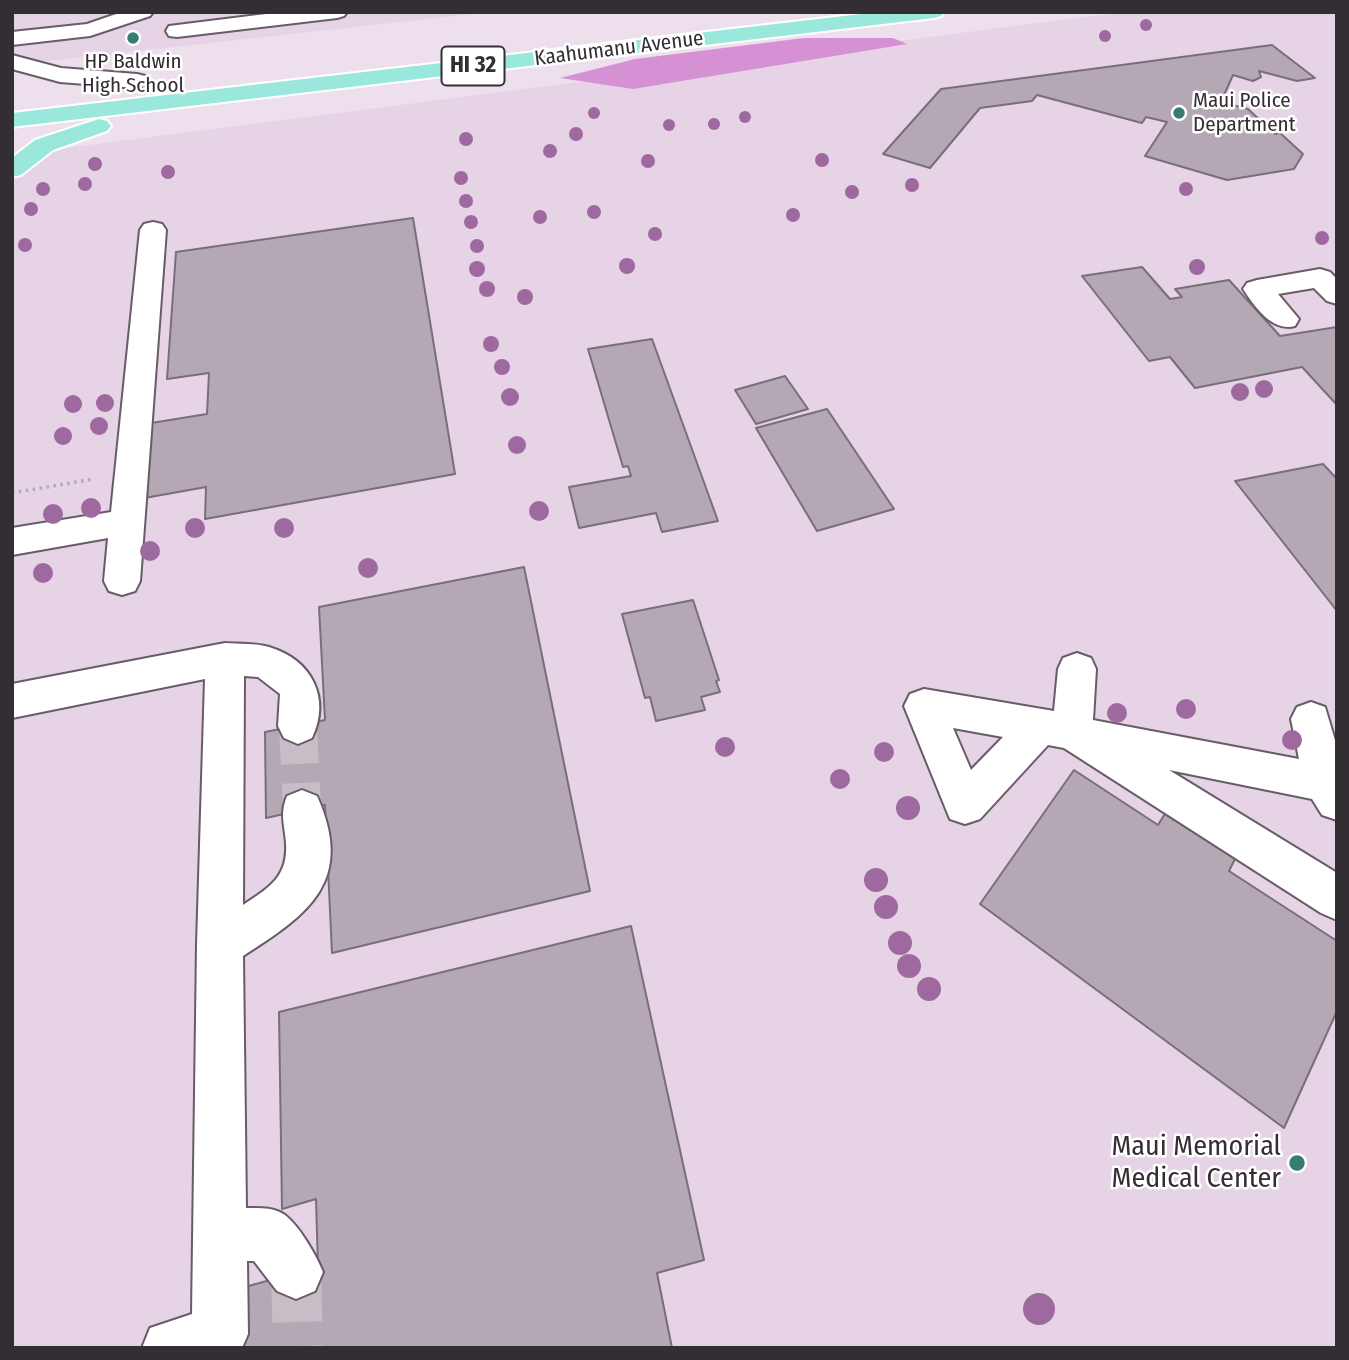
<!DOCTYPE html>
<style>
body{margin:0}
#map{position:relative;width:1349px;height:1360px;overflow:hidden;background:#ede0ec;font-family:"Fira Sans Condensed",sans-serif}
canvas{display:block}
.frame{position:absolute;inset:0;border:14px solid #332e33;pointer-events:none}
</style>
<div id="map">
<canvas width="1349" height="1360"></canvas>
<div class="frame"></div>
</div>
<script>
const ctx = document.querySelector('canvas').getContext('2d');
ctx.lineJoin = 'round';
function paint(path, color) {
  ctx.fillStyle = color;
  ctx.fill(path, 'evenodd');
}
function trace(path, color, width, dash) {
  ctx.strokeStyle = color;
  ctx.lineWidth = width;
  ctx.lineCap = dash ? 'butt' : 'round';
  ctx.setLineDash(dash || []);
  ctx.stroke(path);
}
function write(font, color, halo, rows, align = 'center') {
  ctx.font = font + ' "Fira Sans Condensed",sans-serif';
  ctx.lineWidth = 5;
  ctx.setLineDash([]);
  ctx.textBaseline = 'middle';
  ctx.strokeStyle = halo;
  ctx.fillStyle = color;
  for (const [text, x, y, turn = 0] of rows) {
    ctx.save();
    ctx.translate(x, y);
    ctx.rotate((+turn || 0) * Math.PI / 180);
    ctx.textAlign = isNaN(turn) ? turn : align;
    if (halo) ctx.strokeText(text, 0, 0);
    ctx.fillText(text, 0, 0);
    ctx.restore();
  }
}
const built = new Path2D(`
 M 12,12 L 491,12 L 12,65 Z
 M 1124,12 L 1337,12 L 1337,1348 L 12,1348 L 12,178 L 19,154 Z`);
const forest = new Path2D(`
 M 804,38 L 893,38 L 907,44 L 633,89 L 560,78 L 635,59 Z`);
const building = new Path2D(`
 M 1272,45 L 1315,78 L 1297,81 L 1259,71 L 1261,77 L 1253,81 L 1233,75 L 1221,102 L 1248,109 L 1275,134 L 1280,133 L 1303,154 L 1294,169 L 1227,180 L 1145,156 L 1167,122 L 1146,117 L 1142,123 L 1037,95 L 1032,101 L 980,108 L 930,168 L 883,154 L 941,89 Z
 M 413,218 L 455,474 L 205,519 L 206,487 L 139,499 L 145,424 L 207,414 L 209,373 L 167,379 L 176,252 Z
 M 1142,267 L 1170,299 L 1182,297 L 1175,289 L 1229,280 L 1280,336 L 1337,327 L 1337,405 L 1302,367 L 1195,388 L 1170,357 L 1149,361 L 1082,276 Z
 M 652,339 L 718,521 L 662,532 L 656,513 L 579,528 L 569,487 L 631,476 L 628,466 L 623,467 L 588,349 Z
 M 785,376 L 808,409 L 756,424 L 735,390 Z
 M 827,409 L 894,509 L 817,531 L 756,428 Z
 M 1323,464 L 1337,479 L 1337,611 L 1235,481 Z
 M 524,567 L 590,891 L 332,953 L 325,805 L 266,818 L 265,732 L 325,720 L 319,607 Z
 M 693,600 L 719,680 L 716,681 L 720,692 L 701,697 L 705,710 L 656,721 L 650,697 L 645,698 L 622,614 Z
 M 1074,770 L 1158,825 L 1166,812 L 1236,857 L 1229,871 L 1337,941 L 1337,1011 L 1284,1128 L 980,904 Z
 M 631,926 L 704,1260 L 657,1273 L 672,1348 L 230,1348 L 230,1291 L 318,1267 L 316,1199 L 282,1209 L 279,1012 Z`);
const minorTunnelFar1 = new Path2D(`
 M 298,726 L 302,810`);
const minorTunnel = new Path2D(`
 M 296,1272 L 298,1348`);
const path = new Path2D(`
 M 12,493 L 94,479`);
const minor = new Path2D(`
 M 122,12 L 153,12 L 150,16 L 90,36 L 12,45 L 12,32 L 87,24 Z
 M 282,12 L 347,12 L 344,16 L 337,18 L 177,37 L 169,36 L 166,31 L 169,26 L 177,25 Z
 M 12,55 L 61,68 L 137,74 L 145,76 L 148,81 L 145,86 L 137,88 L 60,82 L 12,69 Z
 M 153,222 L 162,224 L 166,230 L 140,581 L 135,591 L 122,595 L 109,591 L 104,581 L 108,538 L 12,555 L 12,528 L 111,512 L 140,230 L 144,224 Z
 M 1320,269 L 1330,272 L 1337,279 L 1337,304 L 1327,301 L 1314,288 L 1278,294 L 1299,319 L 1295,326 C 1272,332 1255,307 1243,289 L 1247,283 L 1257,280 Z
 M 225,643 C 239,644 256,643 269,647 C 312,660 331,698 312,738 L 298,744 L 284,738 L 278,726 L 280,694 L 258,677 L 244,676 L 243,905 C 274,885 291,873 285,834 C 283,819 281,811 287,796 L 302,790 L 317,796 C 355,881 309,914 243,956 L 246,1208 C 259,1208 274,1207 285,1215 C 300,1227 316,1255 323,1272 L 315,1291 L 296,1299 L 277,1291 L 254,1261 L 247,1261 L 248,1334 L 242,1348 L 142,1348 L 150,1328 L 192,1314 L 197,944 L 205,679 L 12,718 L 12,684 Z
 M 1077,653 L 1091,658 L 1096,669 L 1093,720 L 1299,759 L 1291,719 L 1297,707 L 1311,702 L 1325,707 L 1337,747 L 1337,820 L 1322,815 L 1312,799 L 1169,770 L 1337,873 L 1337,920 L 1321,913 L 1064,748 L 1048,745 L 980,819 L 965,824 L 950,819 L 904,706 L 910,694 L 924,689 L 1054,711 L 1058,669 L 1063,658 ZM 953,728 L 1003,737 L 971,770 Z`);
const major = new Path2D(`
 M 878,12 L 944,12 L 941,16 L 934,18 L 12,127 L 12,113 Z
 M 99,119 L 107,121 L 111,126 L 107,131 L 53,150 L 21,175 L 12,177 L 12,158 L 35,140 Z`);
const trees = [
 [1146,25,6],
 [1105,36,6],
 [594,113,6],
 [745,117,6],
 [714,124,6],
 [669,125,6],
 [576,134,7],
 [466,139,7],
 [550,151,7],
 [822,160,7],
 [648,161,7],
 [95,164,7],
 [168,172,7],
 [461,178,7],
 [85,184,7],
 [912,185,7],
 [43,189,7],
 [1186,189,7],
 [852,192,7],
 [466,201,7],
 [31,209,7],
 [594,212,7],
 [793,215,7],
 [540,217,7],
 [471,222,7],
 [655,234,7],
 [1322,238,7],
 [25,245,7],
 [477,246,7],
 [627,266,8],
 [1197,267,8],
 [477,269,8],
 [487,289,8],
 [525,297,8],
 [491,344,8],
 [502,367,8],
 [1264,389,9],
 [1240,392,9],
 [510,397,9],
 [105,403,9],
 [73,404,9],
 [99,426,9],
 [63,436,9],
 [517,445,9],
 [91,508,10],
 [539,511,10],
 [53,514,10],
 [195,528,10],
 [284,528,10],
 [150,551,10],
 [368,568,10],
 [43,573,10],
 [1186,709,10],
 [1117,713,10],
 [1292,740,10],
 [725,747,10],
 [884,752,10],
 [840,779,10],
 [908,808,12],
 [876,880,12],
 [886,907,12],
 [900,943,12],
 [909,966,12],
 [929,989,12],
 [1039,1309,16]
];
const markers = [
 [133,38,7,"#377c70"],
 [1179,113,7,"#377c70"],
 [1297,1163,9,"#377c70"]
];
const farStreetnames = [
 ["Kaahumanu Avenue",619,49,-7]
];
const farPoinames = [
 ["HP Baldwin",133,62],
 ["High School",133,86],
 ["Maui Police",1193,101,"left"],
 ["Department",1193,125,"left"]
];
const shields = [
 [473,66,63]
];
const shieldNames = [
 ["HI 32",473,66]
];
const nearPoinames = [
 ["Maui Memorial",1281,1147],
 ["Medical Center",1281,1179]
];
paint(built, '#e6d3e5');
paint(forest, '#d591d4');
paint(building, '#b4a8b4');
trace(building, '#796e79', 2);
trace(minorTunnelFar1, '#c8bcc7', 38, [38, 19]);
trace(minorTunnel, '#c8bcc7', 50, [50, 24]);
trace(minor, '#675c67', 4);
trace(major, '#fff', 4);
trace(path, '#b4a9b3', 3.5, [2.5, 4.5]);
paint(minor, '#fff');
paint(major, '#9ae8db');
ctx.fillStyle = '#9e699f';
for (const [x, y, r] of trees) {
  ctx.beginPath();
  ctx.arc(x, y, r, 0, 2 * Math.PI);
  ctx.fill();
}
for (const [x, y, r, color] of markers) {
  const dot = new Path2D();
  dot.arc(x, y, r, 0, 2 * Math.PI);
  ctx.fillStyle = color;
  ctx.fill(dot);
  trace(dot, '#fff', 2.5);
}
write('21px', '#332e33', '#fff', farStreetnames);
write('21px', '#332e33', '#fff', farPoinames);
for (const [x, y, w] of shields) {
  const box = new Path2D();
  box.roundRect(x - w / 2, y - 19.5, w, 39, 5);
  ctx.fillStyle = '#fff';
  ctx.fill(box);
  trace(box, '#332e33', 2);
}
write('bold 23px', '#332e33', null, shieldNames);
write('28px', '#332e33', '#fff', nearPoinames, 'right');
</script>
